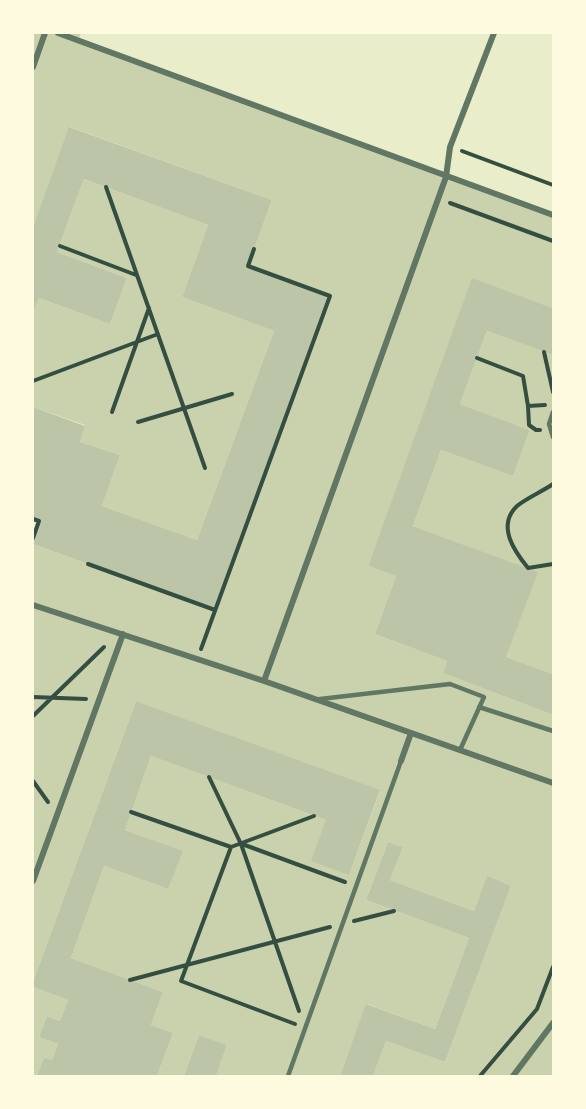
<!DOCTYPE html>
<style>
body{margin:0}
#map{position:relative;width:586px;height:1109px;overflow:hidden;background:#e9edc9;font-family:"Varela Round",sans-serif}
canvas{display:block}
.frame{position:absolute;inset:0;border:34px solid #fefae0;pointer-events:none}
</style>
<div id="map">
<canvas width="586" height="1109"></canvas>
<div class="frame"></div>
</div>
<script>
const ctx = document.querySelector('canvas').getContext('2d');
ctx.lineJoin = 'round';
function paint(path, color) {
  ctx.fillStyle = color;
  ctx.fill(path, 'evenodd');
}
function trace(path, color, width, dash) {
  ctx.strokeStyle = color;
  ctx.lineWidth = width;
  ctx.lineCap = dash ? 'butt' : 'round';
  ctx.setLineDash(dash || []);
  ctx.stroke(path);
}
const green = new Path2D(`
 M 33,33 L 81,33 L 78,40 L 553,215 L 553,308 L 473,279 L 368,566 L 396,576 L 375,634 L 447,661 L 443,673 L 553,715 L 553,783 L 333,706 L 553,786 L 553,1076 L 373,1076 L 386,1041 L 445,1062 L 511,886 L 487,877 L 474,911 L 390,880 L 403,847 L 388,842 L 366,900 L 469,938 L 435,1029 L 367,1004 L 340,1076 L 216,1076 L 227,1045 L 199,1035 L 184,1076 L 157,1076 L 173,1033 L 151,1025 L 163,992 L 71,958 L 104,866 L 168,889 L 182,851 L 125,830 L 151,756 L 326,820 L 349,875 L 380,791 L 136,701 L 33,982 L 33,544 L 215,610 L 330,297 L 248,266 L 272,200 L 70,127 L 33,227 Z
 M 84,179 L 208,225 L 182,297 L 274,331 L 197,540 L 102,506 L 120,455 L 80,442 L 85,425 L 33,407 L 33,313 L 39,298 L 110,324 L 127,278 L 57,252 Z
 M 487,331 L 553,355 L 553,674 L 506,657 L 537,572 L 413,526 L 441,450 L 513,476 L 530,430 L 460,404 Z
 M 33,987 L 68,1000 L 60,1021 L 47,1016 L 39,1037 L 58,1044 L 52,1060 L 44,1057 L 37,1076 L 33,1076 Z`);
const building = new Path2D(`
 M 69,127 L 272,200 L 248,266 L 330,296 L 215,610 L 33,544 L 33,538 L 39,521 L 33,519 L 33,407 L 85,426 L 80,442 L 120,455 L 102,506 L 197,540 L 274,331 L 182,297 L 208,225 L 84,179 L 57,252 L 127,278 L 110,324 L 39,298 L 33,313 L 33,227 Z
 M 472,278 L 553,308 L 553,355 L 487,331 L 460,404 L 530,430 L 513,476 L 441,450 L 413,526 L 538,572 L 506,657 L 553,674 L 553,715 L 443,673 L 447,661 L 375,634 L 396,576 L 368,566 Z
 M 136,701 L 380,790 L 349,875 L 311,861 L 326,820 L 151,756 L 125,830 L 183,851 L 168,889 L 104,866 L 71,958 L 163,992 L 151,1025 L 173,1033 L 157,1076 L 37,1076 L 44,1057 L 52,1060 L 58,1044 L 39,1037 L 47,1016 L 60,1021 L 68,1000 L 33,987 L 33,982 Z
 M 388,842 L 403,847 L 390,880 L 474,911 L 487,876 L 511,886 L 445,1062 L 386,1041 L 373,1076 L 340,1076 L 366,1004 L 435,1029 L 469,938 L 366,900 Z
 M 199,1035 L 227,1045 L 216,1076 L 184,1076 Z`);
const path = new Path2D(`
 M 462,151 L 553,185
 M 106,187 L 205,468
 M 450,203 L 553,241
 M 60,246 L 136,275
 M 544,352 L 553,392
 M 477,358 L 523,376 L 528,406 L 545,405
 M 33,381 L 158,334
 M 528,406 L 529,425 L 536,430 L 540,430
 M 112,412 L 149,308
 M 138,422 L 232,394
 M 553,484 C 543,491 525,499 517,506 C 496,526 515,552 528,568 L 553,564
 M 33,519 L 39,521 L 33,538
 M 88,564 L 215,610
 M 201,649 L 330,296 L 248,266 L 254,249
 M 33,697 L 86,699
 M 33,716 L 104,647
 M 209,777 L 241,844 L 299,1011
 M 33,781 L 48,802
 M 131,812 L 231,847
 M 242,844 L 345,882
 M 354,921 L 394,911
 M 130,980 L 330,927
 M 295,1024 L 181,981 L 231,847 L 314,816
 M 480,1076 L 537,1009 L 553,967`);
const service = new Path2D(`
 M 553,412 L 549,424 L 553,437
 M 320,699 L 450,684 L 484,697 L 460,750
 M 479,707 L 553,731
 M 288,1076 L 401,761`);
const minor = new Path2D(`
 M 58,33 L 553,215
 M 33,67 L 45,33
 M 33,605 L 264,681 L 553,783
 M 264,681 L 446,177 L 450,147 L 494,33
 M 401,761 L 411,733
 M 33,881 L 123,634
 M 513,1076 L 553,1023`);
paint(green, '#cad2ad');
paint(building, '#bcc5a7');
trace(path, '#344e41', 4);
trace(service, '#617663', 4.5);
trace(minor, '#617663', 6);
</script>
